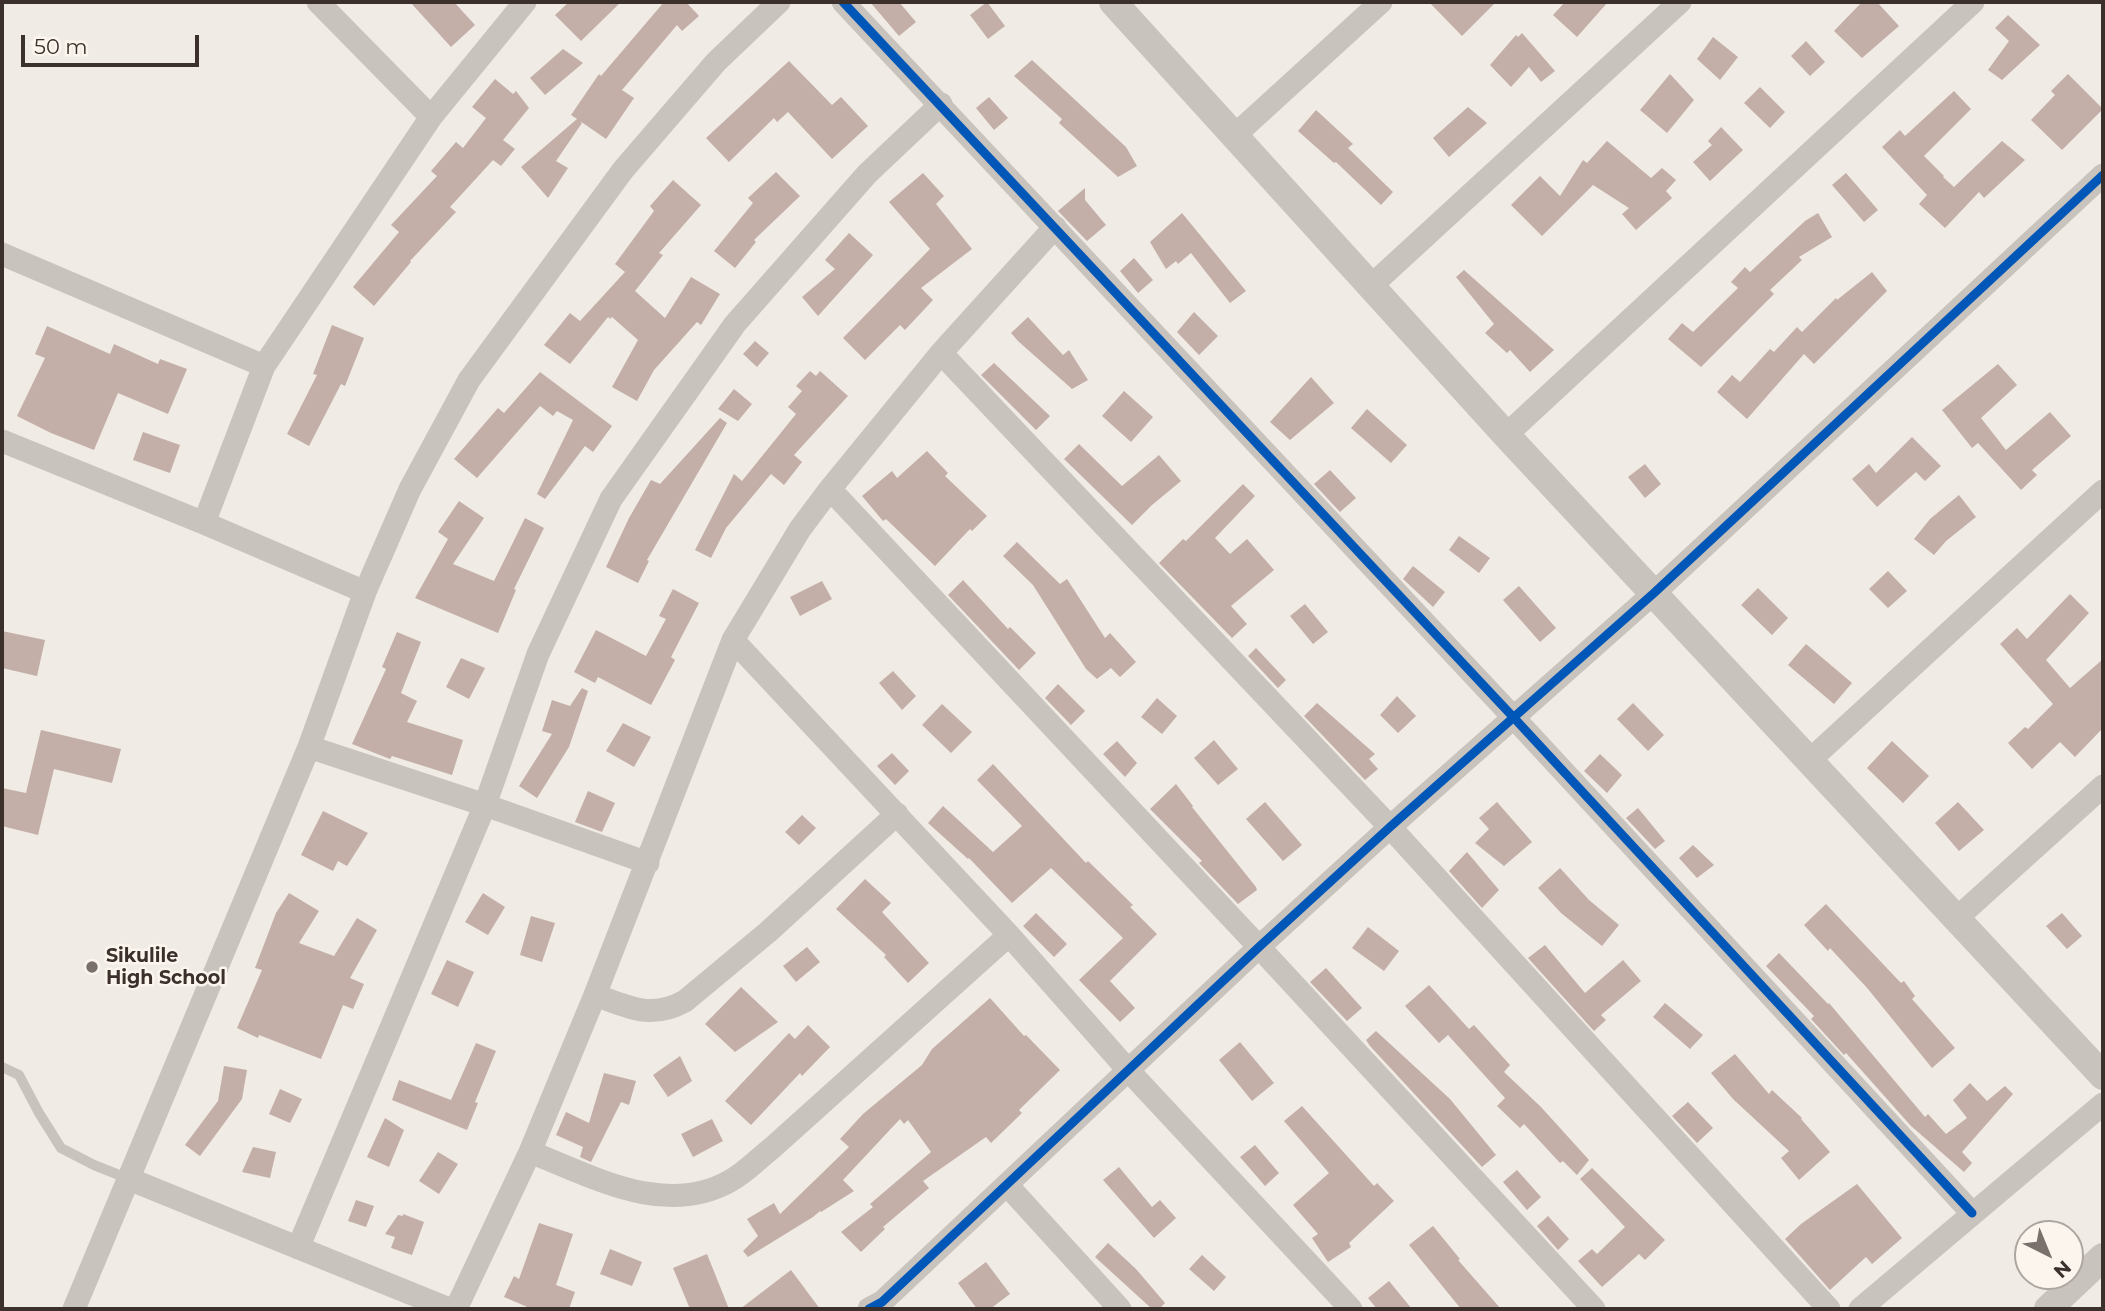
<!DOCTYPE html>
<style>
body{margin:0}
#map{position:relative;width:2105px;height:1311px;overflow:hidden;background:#f0ebe5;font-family:Montserrat,sans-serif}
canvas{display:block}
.frame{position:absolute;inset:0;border:4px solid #3b302b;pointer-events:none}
.north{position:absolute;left:2014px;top:1220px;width:70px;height:70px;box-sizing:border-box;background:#fbf5ee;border:2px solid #aea6a0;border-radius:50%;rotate:137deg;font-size:19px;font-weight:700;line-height:28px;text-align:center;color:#3b302b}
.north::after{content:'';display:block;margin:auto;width:24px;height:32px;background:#7a716c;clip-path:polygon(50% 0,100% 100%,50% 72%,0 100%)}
.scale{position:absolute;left:21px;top:35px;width:178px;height:32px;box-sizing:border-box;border:4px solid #3b302b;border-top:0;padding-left:9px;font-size:21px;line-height:24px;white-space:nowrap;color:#3b302b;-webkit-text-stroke:5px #fbf5ee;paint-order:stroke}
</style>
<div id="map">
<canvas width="2105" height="1311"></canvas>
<div class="frame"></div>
<div class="north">N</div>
<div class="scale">50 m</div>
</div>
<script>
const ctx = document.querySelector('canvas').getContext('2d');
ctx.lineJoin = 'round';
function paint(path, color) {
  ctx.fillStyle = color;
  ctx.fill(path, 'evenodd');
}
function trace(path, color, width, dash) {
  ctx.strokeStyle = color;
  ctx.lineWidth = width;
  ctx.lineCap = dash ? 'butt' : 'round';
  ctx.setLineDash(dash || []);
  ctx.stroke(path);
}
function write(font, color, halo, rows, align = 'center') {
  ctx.font = font + ' Montserrat,sans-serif';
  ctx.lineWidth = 5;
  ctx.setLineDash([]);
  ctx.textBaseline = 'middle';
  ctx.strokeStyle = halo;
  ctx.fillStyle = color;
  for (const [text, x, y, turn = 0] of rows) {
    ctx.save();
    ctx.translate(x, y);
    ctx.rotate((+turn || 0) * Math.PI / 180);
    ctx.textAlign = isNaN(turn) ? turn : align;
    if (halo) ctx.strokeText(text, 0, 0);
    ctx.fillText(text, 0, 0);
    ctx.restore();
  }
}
const building = new Path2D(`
 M 410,2 L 454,2 L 475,25 L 451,47 Z
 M 569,2 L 621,2 L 581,41 L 555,15 Z
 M 664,2 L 686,2 L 699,16 L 682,31 L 677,25 L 622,90 L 634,98 L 606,139 L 580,121 L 582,123 L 556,161 L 568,168 L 548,198 L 521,167 L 577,119 L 571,115 L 599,74 L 601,76 Z
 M 870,2 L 899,2 L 916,22 L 899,36 Z
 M 987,2 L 1005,26 L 988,39 L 970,15 Z
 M 1429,2 L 1496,2 L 1462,36 Z
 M 1565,2 L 1608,2 L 1577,37 L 1553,15 Z
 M 1862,2 L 1877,2 L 1899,26 L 1862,58 L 1834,31 Z
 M 2008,15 L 2040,45 L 2002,80 L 1988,70 L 2009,41 L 1995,28 Z
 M 1522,33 L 1555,71 L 1541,82 L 1529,67 L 1511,87 L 1490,65 L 1516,35 L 1518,37 Z
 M 1713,37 L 1738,57 L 1720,80 L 1697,59 Z
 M 1806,41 L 1825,62 L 1810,76 L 1791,56 Z
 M 563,49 L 583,63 L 545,95 L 530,78 Z
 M 1032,60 L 1126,147 L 1137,166 L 1118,177 L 1059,123 L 1062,119 L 1014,76 Z
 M 789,61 L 832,105 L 841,97 L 868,126 L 832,159 L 788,112 L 777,122 L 774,118 L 729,162 L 706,138 Z
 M 1670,74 L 1694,100 L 1667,133 L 1640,110 Z
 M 2068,74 L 2103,109 L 2062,150 L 2031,120 L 2055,95 L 2051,91 Z
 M 495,79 L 513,94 L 516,91 L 529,108 L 503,140 L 515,149 L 501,166 L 493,160 L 450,207 L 456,212 L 410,261 L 411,262 L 374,306 L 353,287 L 399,232 L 391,225 L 437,176 L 431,171 L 456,142 L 463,148 L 486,118 L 472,107 Z
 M 1760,87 L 1785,112 L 1770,128 L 1744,103 Z
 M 1954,91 L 1971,109 L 1924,156 L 1944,176 L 1943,177 L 1954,187 L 2002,141 L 2025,160 L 1984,198 L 1979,192 L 1945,228 L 1919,204 L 1927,195 L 1882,147 L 1900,130 L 1905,136 Z
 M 989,97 L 1008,118 L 994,130 L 976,108 Z
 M 1468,107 L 1487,123 L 1449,157 L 1433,138 Z
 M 1316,110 L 1353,144 L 1348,148 L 1393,192 L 1381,205 L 1336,162 L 1334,163 L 1298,131 Z
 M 1721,127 L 1743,150 L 1710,181 L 1693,162 L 1712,145 L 1708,141 Z
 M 1607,141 L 1651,178 L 1662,168 L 1676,180 L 1666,191 L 1672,198 L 1636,230 L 1622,214 L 1629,208 L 1593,185 L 1542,236 L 1511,205 L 1540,176 L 1560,196 L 1583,160 L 1587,163 Z
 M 776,172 L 800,196 L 754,240 L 756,242 L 735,268 L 714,251 L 753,203 L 748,198 Z
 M 923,173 L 944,196 L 936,204 L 972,249 L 921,288 L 933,300 L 905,330 L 900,325 L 865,360 L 843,338 L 930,249 L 889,202 Z
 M 1846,173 L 1878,210 L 1864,222 L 1832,185 Z
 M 673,180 L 701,205 L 659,253 L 663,255 L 635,291 L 665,318 L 691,277 L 720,294 L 701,325 L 697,322 L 654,370 L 637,401 L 612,387 L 638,340 L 612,317 L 610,319 L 608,317 L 570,364 L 544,345 L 570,313 L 580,321 L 625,272 L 615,264 L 654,211 L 650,206 Z
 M 1085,188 L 1085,200 L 1106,225 L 1087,241 L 1058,211 Z
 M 1182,213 L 1246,291 L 1230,303 L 1191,253 L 1178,264 L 1176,261 L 1166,269 L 1150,242 Z
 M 1818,213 L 1832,237 L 1799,257 L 1802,260 L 1770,290 L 1774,294 L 1701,367 L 1668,339 L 1682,323 L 1693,332 L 1738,288 L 1731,282 L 1745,267 L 1750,272 L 1805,221 Z
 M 849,233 L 873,255 L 818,316 L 802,297 L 835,269 L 825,260 Z
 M 1134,258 L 1153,280 L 1138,293 L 1120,271 Z
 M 1464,270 L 1554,350 L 1530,372 L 1510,350 L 1507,353 L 1485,333 L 1494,324 L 1456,277 Z
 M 1872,272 L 1887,291 L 1814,364 L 1804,354 L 1747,419 L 1717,392 L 1732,375 L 1740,382 L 1770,349 L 1774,352 L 1797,327 L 1802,332 L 1836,298 L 1837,300 Z
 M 1194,312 L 1218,336 L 1199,355 L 1177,332 Z
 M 1028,317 L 1063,355 L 1069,350 L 1088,380 L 1072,389 L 1018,341 L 1011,333 Z
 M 332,325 L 364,338 L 345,386 L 341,384 L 309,446 L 287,434 L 317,375 L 313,374 Z
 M 47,326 L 110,354 L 114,344 L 158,364 L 160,359 L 187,369 L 168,414 L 118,393 L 94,450 L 51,433 L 17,416 L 45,358 L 35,354 Z
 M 755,341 L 769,353 L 757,367 L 743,354 Z
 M 994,363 L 1050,416 L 1036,430 L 981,375 Z
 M 1998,364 L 2017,385 L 1981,418 L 2006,450 L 2050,412 L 2071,436 L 2032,470 L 2037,475 L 2021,490 L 1978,443 L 1972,448 L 1942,410 Z
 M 810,371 L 816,376 L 820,371 L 848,396 L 794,455 L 802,462 L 784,485 L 771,474 L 726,528 L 711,558 L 695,550 L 734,474 L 742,481 L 796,414 L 788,407 L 802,391 L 796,386 Z
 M 540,372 L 612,426 L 593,452 L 585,446 L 545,499 L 537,494 L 573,420 L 557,411 L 553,416 L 540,406 L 477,478 L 454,459 L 498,408 L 504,413 Z
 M 1311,377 L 1334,403 L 1290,440 L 1270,422 Z
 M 734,389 L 752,404 L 738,421 L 718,409 Z
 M 1124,391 L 1153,417 L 1131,442 L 1102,416 Z
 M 1367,409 L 1407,445 L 1391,463 L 1351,428 Z
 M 720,418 L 727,423 L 647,560 L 649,561 L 638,583 L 606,567 L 629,518 L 651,480 L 660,484 Z
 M 143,432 L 180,445 L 170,473 L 133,460 Z
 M 1912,437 L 1941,466 L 1925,481 L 1916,472 L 1877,507 L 1852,479 L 1869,464 L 1876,473 Z
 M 1079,444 L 1122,486 L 1159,455 L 1181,481 L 1152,505 L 1132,525 L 1064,459 Z
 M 927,451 L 948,473 L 945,476 L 987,516 L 972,531 L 970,529 L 935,566 L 886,519 L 883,521 L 862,496 L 892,471 L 897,478 Z
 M 1645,464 L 1661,484 L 1645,498 L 1628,477 Z
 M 1330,470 L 1356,498 L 1340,512 L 1314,484 Z
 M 1243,484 L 1255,496 L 1215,538 L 1230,554 L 1247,539 L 1274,570 L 1231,606 L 1247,624 L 1232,638 L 1159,563 L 1183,539 L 1186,541 Z
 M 1959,495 L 1976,517 L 1946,541 L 1934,555 L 1914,539 L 1930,519 Z
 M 459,501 L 484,518 L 453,564 L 494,581 L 525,518 L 544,528 L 514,589 L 516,590 L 498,633 L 415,598 L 448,539 L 438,532 Z
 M 1459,536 L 1490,558 L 1479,573 L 1449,550 Z
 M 1017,542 L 1060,584 L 1067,579 L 1105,638 L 1110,633 L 1136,662 L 1120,677 L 1111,668 L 1097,679 L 1086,669 L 1033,585 L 1003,556 Z
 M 1413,566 L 1445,592 L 1433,607 L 1403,579 Z
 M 1888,571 L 1907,591 L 1888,608 L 1869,589 Z
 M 963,580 L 1008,629 L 1010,627 L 1036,653 L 1019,670 L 948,595 Z
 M 822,581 L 832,599 L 800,616 L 790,597 Z
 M 1519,586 L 1556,628 L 1540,642 L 1503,600 Z
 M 1758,588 L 1788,618 L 1772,635 L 1741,605 Z
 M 673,589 L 699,603 L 671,657 L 675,660 L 651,705 L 598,677 L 595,683 L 574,672 L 596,630 L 646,656 L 666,619 L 659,616 Z
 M 2070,594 L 2089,613 L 2046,660 L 2070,688 L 2103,659 L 2103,728 L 2075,757 L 2060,742 L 2032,769 L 2008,743 L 2025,727 L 2028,729 L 2053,704 L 2000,644 L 2017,628 L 2027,639 Z
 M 1305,604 L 1328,632 L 1313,644 L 1290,616 Z
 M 2,631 L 45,640 L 37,676 L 2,668 Z
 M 397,632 L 421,642 L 401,693 L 417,701 L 407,722 L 463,740 L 452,775 L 392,756 L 390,759 L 352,744 L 386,669 L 382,667 Z
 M 1806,644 L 1852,683 L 1834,704 L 1788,665 Z
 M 1256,648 L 1286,680 L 1278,688 L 1248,656 Z
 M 461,658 L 485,668 L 469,699 L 446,687 Z
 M 893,671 L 916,696 L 902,710 L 879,683 Z
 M 1058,684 L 1085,711 L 1071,725 L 1045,698 Z
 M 582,688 L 588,691 L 569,747 L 537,798 L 519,786 L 552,734 L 542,731 L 552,700 L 570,706 Z
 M 1397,696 L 1416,716 L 1398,733 L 1380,715 Z
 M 1157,698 L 1177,716 L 1162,734 L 1141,717 Z
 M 1317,703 L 1375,754 L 1369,759 L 1378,769 L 1365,780 L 1304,716 Z
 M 1633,703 L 1664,735 L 1648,751 L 1617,719 Z
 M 942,704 L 972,732 L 951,753 L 922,725 Z
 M 623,723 L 651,737 L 634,767 L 606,751 Z
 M 41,730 L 121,749 L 112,783 L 54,769 L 38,835 L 2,826 L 2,788 L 26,793 Z
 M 1214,740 L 1238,769 L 1218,785 L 1194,758 Z
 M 1117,741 L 1137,763 L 1125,777 L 1103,754 Z
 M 1892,741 L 1929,776 L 1903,803 L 1867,768 Z
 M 892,753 L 909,771 L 895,785 L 877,766 Z
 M 1600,754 L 1622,775 L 1607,793 L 1584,771 Z
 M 993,764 L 1086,863 L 1088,861 L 1133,905 L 1130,907 L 1157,934 L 1110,981 L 1135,1008 L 1120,1022 L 1079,980 L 1123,938 L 1051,868 L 1012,903 L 969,858 L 968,859 L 928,823 L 943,806 L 993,852 L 1022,826 L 977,780 Z
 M 1176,784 L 1193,806 L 1192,807 L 1256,887 L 1257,890 L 1238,904 L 1199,863 L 1202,861 L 1150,809 Z
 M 588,791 L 615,803 L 602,832 L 575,822 Z
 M 1265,802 L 1302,845 L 1283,861 L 1246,819 Z
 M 1497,802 L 1532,842 L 1504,866 L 1475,843 L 1489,829 L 1479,818 Z
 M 1958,802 L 1984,830 L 1959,851 L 1935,823 Z
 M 1638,808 L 1665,841 L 1655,849 L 1626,818 Z
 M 323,811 L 368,833 L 347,866 L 338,861 L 333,871 L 301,855 Z
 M 802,815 L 816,828 L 799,845 L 785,832 Z
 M 1693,845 L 1714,865 L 1697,878 L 1679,858 Z
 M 1467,852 L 1499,890 L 1482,908 L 1449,871 Z
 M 1560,868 L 1589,900 L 1619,925 L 1602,946 L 1561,913 L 1538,888 Z
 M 865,879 L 891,903 L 882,912 L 929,963 L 908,983 L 884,957 L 886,955 L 836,909 Z
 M 289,893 L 319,911 L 299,943 L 334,956 L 357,918 L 377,930 L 350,978 L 364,984 L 353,1009 L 343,1005 L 321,1059 L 259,1035 L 258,1038 L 237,1028 L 262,970 L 255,968 L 276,913 Z
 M 483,893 L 505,907 L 488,935 L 465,922 Z
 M 1826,904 L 1901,983 L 1904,981 L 1915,996 L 1912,999 L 1955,1048 L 1932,1068 L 1868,989 L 1830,948 L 1828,951 L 1804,925 Z
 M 1036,913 L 1067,944 L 1054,957 L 1023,926 Z
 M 2062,913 L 2082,936 L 2067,949 L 2046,926 Z
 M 531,916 L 555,923 L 542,962 L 520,955 Z
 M 1368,927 L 1399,951 L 1384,971 L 1352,948 Z
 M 1545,945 L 1585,993 L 1623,960 L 1641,981 L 1601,1015 L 1606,1020 L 1594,1031 L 1528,958 Z
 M 807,947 L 820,962 L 796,982 L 783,966 Z
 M 1779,953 L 1828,1004 L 1829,1003 L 1925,1117 L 1928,1114 L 1946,1134 L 1967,1118 L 1953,1100 L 1970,1083 L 1987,1101 L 2005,1086 L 2013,1094 L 1962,1152 L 1972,1163 L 1964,1172 L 1911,1126 L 1846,1053 L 1844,1055 L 1811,1019 L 1814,1016 L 1766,966 Z
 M 447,960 L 474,972 L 458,1007 L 431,994 Z
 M 1326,968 L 1362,1008 L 1347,1021 L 1310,982 Z
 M 1429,985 L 1469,1029 L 1474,1025 L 1510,1065 L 1504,1072 L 1541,1107 L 1589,1160 L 1577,1175 L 1563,1161 L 1560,1163 L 1524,1124 L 1520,1128 L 1497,1106 L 1505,1098 L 1448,1035 L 1439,1043 L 1405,1006 Z
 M 741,987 L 778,1022 L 735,1052 L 705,1024 Z
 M 990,998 L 1024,1036 L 1026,1035 L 1060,1070 L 1019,1110 L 1022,1113 L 991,1143 L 986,1137 L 923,1181 L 929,1188 L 883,1227 L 885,1229 L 861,1252 L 841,1232 L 873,1207 L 870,1204 L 931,1152 L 908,1120 L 904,1124 L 900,1119 L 843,1180 L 854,1191 L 821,1212 L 820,1211 L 813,1217 L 748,1257 L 743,1251 L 758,1236 L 747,1219 L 774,1203 L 780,1214 L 849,1147 L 840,1139 L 863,1114 L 922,1065 L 932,1049 Z
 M 1665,1003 L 1703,1035 L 1690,1049 L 1653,1017 Z
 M 808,1025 L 830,1047 L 802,1076 L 800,1073 L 751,1125 L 725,1101 L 789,1033 L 795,1039 Z
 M 1376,1031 L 1450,1099 L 1496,1155 L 1482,1167 L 1370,1046 L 1366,1040 Z
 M 1240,1042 L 1274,1083 L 1252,1101 L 1219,1060 Z
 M 476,1043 L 496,1051 L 475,1102 L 478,1103 L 467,1130 L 392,1100 L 399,1080 L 451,1100 Z
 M 1735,1054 L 1769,1094 L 1772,1090 L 1802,1118 L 1801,1119 L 1830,1152 L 1799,1180 L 1781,1158 L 1789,1151 L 1733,1099 L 1711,1073 Z
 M 680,1056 L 692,1081 L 668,1097 L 653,1075 Z
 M 224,1066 L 247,1070 L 242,1099 L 200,1156 L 185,1145 L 218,1101 Z
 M 604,1073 L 636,1081 L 629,1105 L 621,1102 L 591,1162 L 580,1157 L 583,1147 L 556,1135 L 566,1112 L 589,1123 Z
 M 280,1089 L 302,1099 L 290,1123 L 269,1114 Z
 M 1688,1102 L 1713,1128 L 1697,1143 L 1672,1116 Z
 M 1302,1106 L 1374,1186 L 1377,1183 L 1394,1201 L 1349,1243 L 1351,1247 L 1328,1262 L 1312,1238 L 1318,1234 L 1293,1205 L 1329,1173 L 1284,1121 Z
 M 385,1118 L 404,1130 L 389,1167 L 367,1157 Z
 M 712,1119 L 723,1141 L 693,1157 L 681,1134 Z
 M 1255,1145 L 1279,1173 L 1265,1186 L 1240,1157 Z
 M 253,1147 L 276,1152 L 270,1178 L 242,1172 Z
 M 438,1152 L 458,1164 L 439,1194 L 419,1181 Z
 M 1119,1167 L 1152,1207 L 1160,1200 L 1176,1218 L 1154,1238 L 1103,1180 Z
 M 1592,1168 L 1665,1240 L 1645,1260 L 1639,1254 L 1602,1287 L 1578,1261 L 1592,1249 L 1597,1254 L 1625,1227 L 1580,1179 Z
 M 1517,1170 L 1541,1197 L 1527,1210 L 1503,1182 Z
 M 1857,1184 L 1902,1238 L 1872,1264 L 1866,1257 L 1830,1290 L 1785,1239 L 1801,1224 Z
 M 356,1200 L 374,1206 L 366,1227 L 348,1221 Z
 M 403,1214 L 424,1222 L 412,1255 L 391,1248 L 395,1237 L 385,1234 L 398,1215 L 403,1216 Z
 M 1548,1216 L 1569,1239 L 1558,1250 L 1537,1226 Z
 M 539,1223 L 573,1234 L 556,1285 L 575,1292 L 569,1309 L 532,1309 L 504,1297 L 514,1276 L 519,1279 Z
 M 1433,1226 L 1460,1259 L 1458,1260 L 1501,1309 L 1461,1309 L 1409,1245 Z
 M 1108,1243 L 1136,1269 L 1165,1303 L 1159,1309 L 1152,1309 L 1095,1257 Z
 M 610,1249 L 642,1262 L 632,1286 L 600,1274 Z
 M 707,1254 L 729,1309 L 690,1309 L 673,1268 Z
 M 1202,1255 L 1226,1277 L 1214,1291 L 1189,1269 Z
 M 986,1262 L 1010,1294 L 990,1309 L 977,1309 L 958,1283 Z
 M 791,1270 L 820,1309 L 740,1309 Z
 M 1389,1281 L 1412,1309 L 1377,1309 L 1368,1298 Z`);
const service = new Path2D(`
 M 2,1067 L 19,1075 L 39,1113 L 61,1148 L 94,1165 L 129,1179`);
const minor = new Path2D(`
 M 318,2 L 431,117
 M 843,2 L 1515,719 L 1972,1213
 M 1234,136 L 1381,2
 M 2,254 L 264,366
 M 1371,286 L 1680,2
 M 941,353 L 1390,827 L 1829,1309
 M 1506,435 L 1973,2
 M 2,441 L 204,523 L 365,592
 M 830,489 L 1259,947 L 1594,1309
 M 204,523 L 264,366 L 431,117 L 525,2
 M 733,640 L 1009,935 L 1128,1070 L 1351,1309
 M 309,747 L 485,805 L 648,863
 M 1810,760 L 2103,491
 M 1957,918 L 2103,786
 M 595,995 C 629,1007 651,1020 685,1001 L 768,932 L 897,814
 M 530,1152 C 592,1176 664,1218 730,1181 C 745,1173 758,1159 772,1148 L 1009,935
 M 129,1179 L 449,1309
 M 1007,1185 L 1120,1309
 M 298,1248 L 485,805 L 538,654 L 611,499 L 735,324 L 867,174 L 941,104
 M 74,1309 L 309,747 L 365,592 L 410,489 L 469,380 L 623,170 L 716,62 L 779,2
 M 456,1309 L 530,1152 L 595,995 L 733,640 L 800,529 L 830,489 L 941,353 L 1055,227
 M 869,1309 L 882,1302 L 1259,947 L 1390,827 L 1654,593 L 2103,175
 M 1860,1309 L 2103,1104`);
const tertiary = new Path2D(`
 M 1113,2 L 1506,435 L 2103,1076
 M 2048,1309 L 2103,1257`);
const cycleway = new Path2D(`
 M 843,2 L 1515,719 L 1972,1213
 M 869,1309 L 882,1302 L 1259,947 L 1390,827 L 1654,593 L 2103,175`);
const markers = [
 [92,967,7,"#7a716c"]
];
const poiNames = [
 ["Sikulile",106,956],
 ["High School",106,978]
];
paint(building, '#c3afa7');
trace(service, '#c9c3be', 10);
trace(minor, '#c9c3be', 23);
trace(tertiary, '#c9c3be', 28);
trace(cycleway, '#0057b8', 9);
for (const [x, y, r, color] of markers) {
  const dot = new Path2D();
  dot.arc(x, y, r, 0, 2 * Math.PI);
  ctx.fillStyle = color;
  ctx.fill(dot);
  trace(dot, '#fbf5ee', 2.5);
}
write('bold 19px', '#3b302b', '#fbf5ee', poiNames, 'left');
</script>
